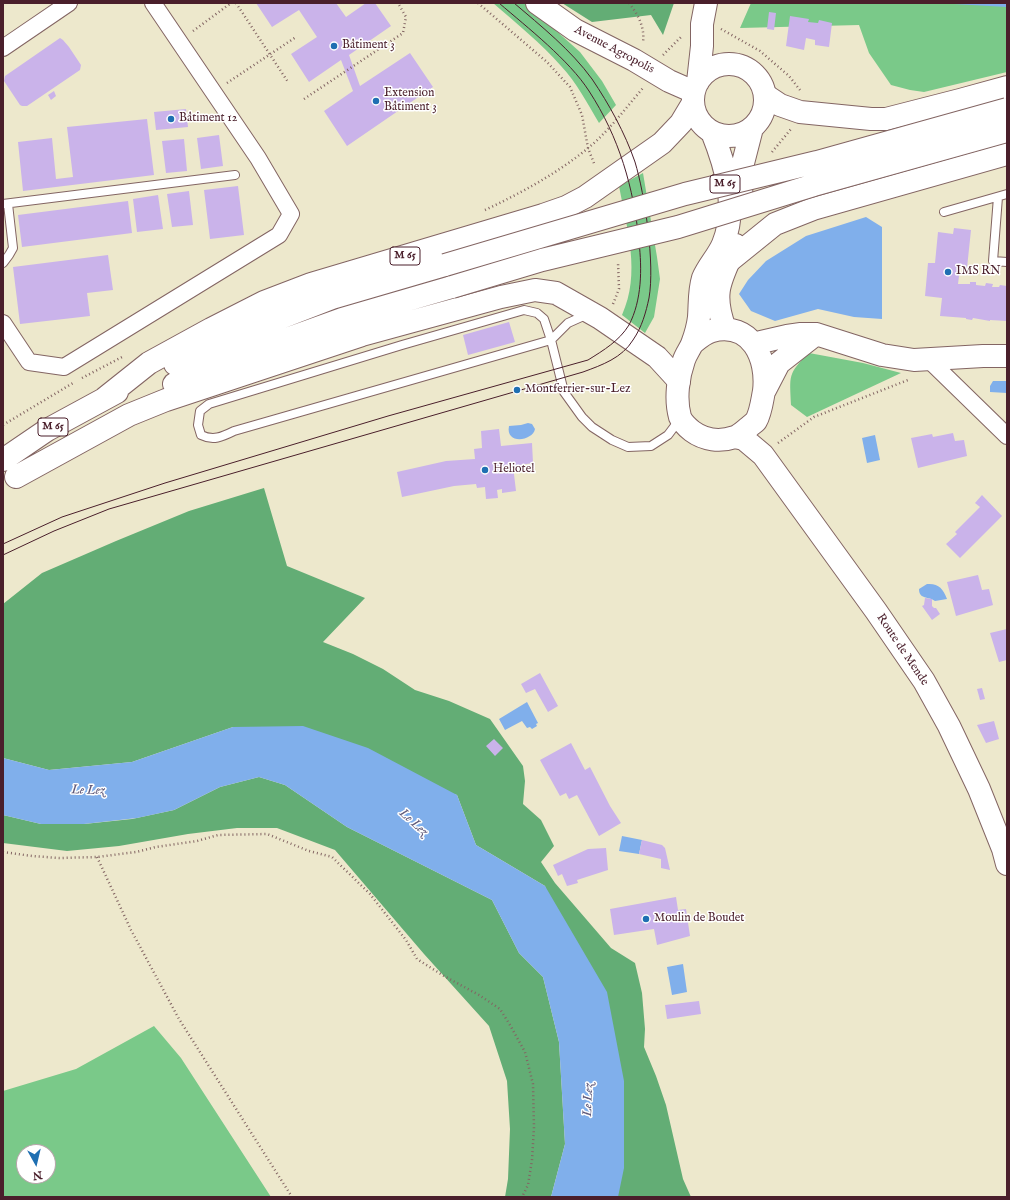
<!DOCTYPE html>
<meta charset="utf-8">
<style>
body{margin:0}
#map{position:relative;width:1010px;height:1200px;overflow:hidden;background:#ede8cc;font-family:"IM FELL English",serif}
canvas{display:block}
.frame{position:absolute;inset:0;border:4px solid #4a1f2b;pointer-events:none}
.north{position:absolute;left:16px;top:1144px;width:40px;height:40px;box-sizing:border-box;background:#fff;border:1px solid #b7a5aa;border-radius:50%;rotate:172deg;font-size:11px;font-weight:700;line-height:16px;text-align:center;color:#4a1f2b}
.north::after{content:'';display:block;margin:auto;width:14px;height:18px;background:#1f6fb2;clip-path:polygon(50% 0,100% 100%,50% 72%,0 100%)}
</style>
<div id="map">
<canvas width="1010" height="1200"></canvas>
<div class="frame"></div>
<div class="north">N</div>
</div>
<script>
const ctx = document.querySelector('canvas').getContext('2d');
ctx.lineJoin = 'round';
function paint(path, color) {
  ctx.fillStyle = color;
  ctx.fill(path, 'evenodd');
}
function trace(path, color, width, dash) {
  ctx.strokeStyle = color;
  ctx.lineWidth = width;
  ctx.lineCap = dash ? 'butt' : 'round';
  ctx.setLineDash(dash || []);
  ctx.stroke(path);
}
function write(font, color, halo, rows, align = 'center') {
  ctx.font = font + ' "IM FELL English",serif';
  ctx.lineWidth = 3;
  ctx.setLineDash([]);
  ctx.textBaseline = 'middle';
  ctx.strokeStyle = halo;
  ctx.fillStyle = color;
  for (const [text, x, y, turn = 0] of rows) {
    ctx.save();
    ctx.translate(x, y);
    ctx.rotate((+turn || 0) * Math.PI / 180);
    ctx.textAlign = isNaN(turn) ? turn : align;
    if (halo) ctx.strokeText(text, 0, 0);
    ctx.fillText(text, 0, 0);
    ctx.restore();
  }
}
const green = new Path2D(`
 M 493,3 L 525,3 L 580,52 L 602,81 L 616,105 L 599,123 C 587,103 577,83 561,66 C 541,43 516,23 493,3 Z
 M 751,3 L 1007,3 L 1007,72 L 924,92 L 910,90 L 891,85 L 869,53 L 859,25 L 740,28 Z
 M 643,173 L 657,257 L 660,279 L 654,317 L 645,333 L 622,315 C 641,273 627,229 619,186 Z
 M 809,353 L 863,363 L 901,373 L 807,417 L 791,405 C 790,376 787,374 809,353 Z
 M 154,1026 L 181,1058 L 271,1197 L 3,1197 L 3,1091 L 76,1069 ZM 24,1152 L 48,1152 L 48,1176 L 24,1176 Z`);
const forest = new Path2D(`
 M 562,3 L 674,3 L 663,35 L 651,15 L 592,22 Z
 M 264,488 L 287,566 L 365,598 L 323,642 L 353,654 L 383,669 L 415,690 L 449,701 L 490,719 L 523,766 L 525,781 L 523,804 L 541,820 L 554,846 L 541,862 L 555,883 L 611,948 L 635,963 L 642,993 L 645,1029 L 644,1047 L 656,1076 L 666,1105 L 683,1179 L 691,1197 L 618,1197 L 545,886 L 476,845 L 457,795 L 233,727 L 132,762 L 49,770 L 3,758 L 3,604 L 42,573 L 116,541 L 189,511 Z
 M 259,777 L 285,785 L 347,827 L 492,900 L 519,953 L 543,977 L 559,1042 L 565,1144 L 551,1197 L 505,1197 L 508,1179 L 510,1129 L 507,1081 L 489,1026 L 424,954 L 335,850 L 277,828 L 237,828 L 188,834 L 119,846 L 67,851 L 3,843 L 3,815 L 41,824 L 84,824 L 132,819 L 174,810 L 220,787 Z`);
const water = new Path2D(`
 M 936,3 L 1007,3 L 1007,7 Z
 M 866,217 L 882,227 L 882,319 L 854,317 L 818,309 L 775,321 L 751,311 L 739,294 L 748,280 L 766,261 L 806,236 Z
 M 993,381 L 1007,381 L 1007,393 L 990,392 L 990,386 Z
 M 528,423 L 532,424 L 535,429 C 533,441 505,445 509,426 L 521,425 Z
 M 875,435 L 880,460 L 867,463 L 862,438 Z
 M 927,584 C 938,583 943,588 947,599 L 935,601 C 929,596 919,600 919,589 Z
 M 527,702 L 538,723 L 536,724 L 537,726 L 532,729 L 530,727 L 527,728 L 522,721 L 505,730 L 499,719 Z
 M 303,726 L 368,748 L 457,795 L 476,845 L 545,886 L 607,992 L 624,1081 L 624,1168 L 618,1197 L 551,1197 L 565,1144 L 559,1042 L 543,977 L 519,953 L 492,900 L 347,827 L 285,785 L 259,777 L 220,787 L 174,810 L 137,818 L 84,824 L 41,824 L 3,815 L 3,758 L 49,770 L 132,762 L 233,727 Z
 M 622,836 L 642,840 L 639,854 L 619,851 Z
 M 683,964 L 687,992 L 672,995 L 667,967 Z`);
const building = new Path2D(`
 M 256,3 L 336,3 L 346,17 L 366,3 L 375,3 L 391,26 L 349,55 L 360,86 L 410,53 L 433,87 L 347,146 L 324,111 L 353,91 L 341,60 L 309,82 L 291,54 L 317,37 L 299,10 L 272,27 Z
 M 769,12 L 776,13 L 774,30 L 767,29 Z
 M 790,16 L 809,19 L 808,22 L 818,23 L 819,20 L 832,23 L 829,47 L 815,45 L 815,40 L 806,38 L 804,50 L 786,46 Z
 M 60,38 L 63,40 L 69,47 L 81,65 L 80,70 L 27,106 L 22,106 L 20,105 L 4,81 L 5,76 Z
 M 54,91 L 56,96 L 51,100 L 48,95 Z
 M 186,109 L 188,127 L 156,130 L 154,112 Z
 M 147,119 L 154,175 L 23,191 L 18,142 L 52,138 L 56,179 L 73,177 L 67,127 Z
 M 219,135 L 223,166 L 201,169 L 197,138 Z
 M 184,139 L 187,171 L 166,173 L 162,141 Z
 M 238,186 L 244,235 L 210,239 L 204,190 Z
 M 189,191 L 193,225 L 172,227 L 167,194 Z
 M 158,195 L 163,229 L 137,232 L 133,199 Z
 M 128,201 L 132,233 L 22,247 L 18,215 Z
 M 954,228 L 971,230 L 967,268 L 960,268 L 958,284 L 970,284 L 970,282 L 976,282 L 976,285 L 985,286 L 986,283 L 993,284 L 992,287 L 999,287 L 1000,285 L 1007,286 L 1007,321 L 990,320 L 990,321 L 973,318 L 972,320 L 966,319 L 966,318 L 940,316 L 942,298 L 925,296 L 928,263 L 935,263 L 938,232 L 953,234 Z
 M 108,255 L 113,290 L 87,293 L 90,316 L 20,324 L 13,267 Z
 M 509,322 L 515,342 L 468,355 L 463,335 Z
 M 499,429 L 501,446 L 532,443 L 533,463 L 513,466 L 516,491 L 502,493 L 502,489 L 497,490 L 498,498 L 486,499 L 485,487 L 477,488 L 476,484 L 454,486 L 402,497 L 397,472 L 446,461 L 475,459 L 474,449 L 482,448 L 481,431 Z
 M 953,433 L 955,441 L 964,440 L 967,456 L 918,468 L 911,438 L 932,434 L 933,437 Z
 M 982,495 L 1002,516 L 960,558 L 946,544 L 957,534 L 955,532 L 980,507 L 975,503 Z
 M 978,575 L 982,590 L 989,589 L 993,605 L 956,616 L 947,582 Z
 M 925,598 L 932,599 L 932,606 L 934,608 L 936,608 L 940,614 L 932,620 L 922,606 L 924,605 Z
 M 1007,629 L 1007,660 L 999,662 L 990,633 Z
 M 540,673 L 558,706 L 548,712 L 535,689 L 526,693 L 521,684 Z
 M 982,688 L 985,699 L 980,700 L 977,689 Z
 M 994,721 L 999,739 L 986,743 L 977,725 Z
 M 494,739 L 503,748 L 495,756 L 486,746 Z
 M 571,743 L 585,770 L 590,767 L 610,806 L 621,823 L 599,836 L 577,795 L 569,799 L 566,793 L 560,796 L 540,760 Z
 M 642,840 L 662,845 L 665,848 L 670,870 L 661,868 L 661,859 L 639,854 Z
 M 606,848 L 608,870 L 577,880 L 578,883 L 567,886 L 562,874 L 558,876 L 553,865 L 588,849 Z
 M 676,897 L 678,910 L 686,909 L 690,936 L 657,945 L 654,929 L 614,935 L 610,909 Z
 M 699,1001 L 701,1014 L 667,1019 L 665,1005 Z`);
const path = new Path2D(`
 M 236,3 L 288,82
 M 478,3 L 547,62 L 570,87 L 582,115 L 588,148 L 595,166
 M 629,3 C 638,14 645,28 643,42
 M 721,29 L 760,51 L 789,76 L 800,90
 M 193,31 L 231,3
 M 663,55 L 682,36
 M 227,83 L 296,37
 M 304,99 L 403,33 L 406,17 L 398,3
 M 772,152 L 791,129
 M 485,210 C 521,193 556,174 587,149 C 608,132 625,109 643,88
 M 613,304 L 619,289 L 618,262
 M 82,378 L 124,356
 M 3,425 L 73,383
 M 778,443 L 814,417 L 908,380
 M 3,852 L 32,856 L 59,858 L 97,857 L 136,852 L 156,847 L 197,841 L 218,835 L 267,834 L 309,851 L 332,857 L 370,894 L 406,940 L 417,959 L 444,976 L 479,995 L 500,1009 L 510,1025 L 525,1052 L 533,1084 L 534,1127 L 532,1160 L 528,1185 L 522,1197
 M 97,857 L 131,930 L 179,1019 L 292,1197`);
const lane = new Path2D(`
 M 998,197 L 993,261 L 1007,262
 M 3,204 L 235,175
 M 944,212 L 1007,194
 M 3,263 L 9,255 L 13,248 L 8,204
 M 588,314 L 568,323 L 551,340 L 234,431 C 222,437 213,441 201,435 L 198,425 L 200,411 L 209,404 L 402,345 L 524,310 L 537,313 L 544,319 L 551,340 L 564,392 L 582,417 L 592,427 L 612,440 L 628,447 L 651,446 L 668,435 L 680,419`);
const street = new Path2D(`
 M 3,48 L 69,3
 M 3,323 L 29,362 L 64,367 L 279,235 L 291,214 L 258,158 L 153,3
 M 929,360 L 1007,436`);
const secondary = new Path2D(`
 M 537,3 L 575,30 L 634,60 L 669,81 L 694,92
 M693 100a36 36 0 1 1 72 0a36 36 0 1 1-72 0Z
 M 698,82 L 702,46 L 702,24 L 706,3
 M 741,200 L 742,167 L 752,128
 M 725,329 C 711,291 721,280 736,245
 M 692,344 C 698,339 704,333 712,331 C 751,321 768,358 764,391 C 762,401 761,412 756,421 C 754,423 751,425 749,427 C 745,430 740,435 735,437 C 720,442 704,440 692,431 C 687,427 682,422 680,417 C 675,399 678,377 684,360 C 686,354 690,349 692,344 C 695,336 698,326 699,317 C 700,304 699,291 703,278 C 708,266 718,256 723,244 C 738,207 726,167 712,132
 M 755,346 L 761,342 L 787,336 L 801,334 L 816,334 L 882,355 L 914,360 L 983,356 L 1007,356
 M 765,390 L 779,363 L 816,334
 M 735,437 L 744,439 L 763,455 L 876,611 L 924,681 L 949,726 L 979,789 L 1003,849 L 1007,864`);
const primary = new Path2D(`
 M 765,95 L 780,105 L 800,112 L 871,119 L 886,119 L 960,100 L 1007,87
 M 728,262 L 775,224 L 813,209 L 1007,154
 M 175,364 L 231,337 L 332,298 L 445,265
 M 174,384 L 242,355 L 342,319 L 452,287
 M 105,398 L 149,363 L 211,329 L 264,302 L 311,284 L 543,215 L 566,207 L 585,197 L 662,143 L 681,123 L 693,103
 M 3,460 L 47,430 L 117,392
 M 16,477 L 129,415 L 166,400 L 362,335 L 501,297 L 535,290 L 556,293 L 600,318 L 657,357 L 679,381`);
const tram = new Path2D(`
 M 3,544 L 62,517 L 165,483 L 388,416 L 588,360 C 604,350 619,341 629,325 C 642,300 642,269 639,242 C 634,188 619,137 589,91 C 569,60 528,28 499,3
 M 3,555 L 54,531 L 109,509 L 583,372 C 602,365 622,358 633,340 C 642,327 646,312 649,298 C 655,264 645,195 635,162 C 625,133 609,104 592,79 C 571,50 541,26 514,3`);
const primaryBridge = new Path2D(`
 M 445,265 L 685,194 L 817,162 L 1007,109
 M 452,287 L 542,260 L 678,227 L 814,185 L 1007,131`);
const markers = [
 [334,46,4,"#1f6fb2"],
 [376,101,4,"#1f6fb2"],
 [171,119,4,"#1f6fb2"],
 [948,272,4,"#1f6fb2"],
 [517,390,4,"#1f6fb2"],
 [485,470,4,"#1f6fb2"],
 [646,919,4,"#1f6fb2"]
];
const shields = [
 [725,184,30],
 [405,256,30],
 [53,427,30]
];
const shieldNames = [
 ["M 65",725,184],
 ["M 65",405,256],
 ["M 65",53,427]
];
const poiNames = [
 ["Bâtiment 3",342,46],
 ["Extension",384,94],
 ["Bâtiment 3",384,108],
 ["Bâtiment 12",179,119],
 ["IMS RN",956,272],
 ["Montferrier-sur-Lez",525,390],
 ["Heliotel",493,470],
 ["Moulin de Boudet",654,919]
];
const streetNames = [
 ["Avenue Agropolis",614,50,28],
 ["Route de Mende",902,650,56]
];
const waterNames = [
 ["Le Lez",88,791,1],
 ["Le Lez",413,823,42],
 ["Le Lez",589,1100,-88]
];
paint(green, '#7ac989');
paint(forest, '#63ad75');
paint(water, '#80afeb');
paint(building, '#cab3ea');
trace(lane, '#836563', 10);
trace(street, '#836563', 18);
trace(secondary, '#836563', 24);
trace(primary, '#836563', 24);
trace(path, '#836563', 2.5, [1, 3]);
trace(lane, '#fff', 8);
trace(street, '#fff', 16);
trace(secondary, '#fff', 22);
trace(primary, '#fff', 22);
trace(tram, '#4a1f2b', 1);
trace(primaryBridge, '#836563', 24, []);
trace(primaryBridge, '#fff', 22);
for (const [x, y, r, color] of markers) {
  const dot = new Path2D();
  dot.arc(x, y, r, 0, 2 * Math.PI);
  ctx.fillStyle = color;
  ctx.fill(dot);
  trace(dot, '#fff', 1.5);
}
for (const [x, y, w] of shields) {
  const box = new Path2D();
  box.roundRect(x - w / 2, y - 9, w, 18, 3);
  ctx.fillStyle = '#fff';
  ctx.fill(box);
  trace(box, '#4a1f2b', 1);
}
write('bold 11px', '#4a1f2b', null, shieldNames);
write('12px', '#4a1f2b', '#fff', poiNames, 'left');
write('12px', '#4a1f2b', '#fff', streetNames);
write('italic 13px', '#605978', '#fff', waterNames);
</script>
